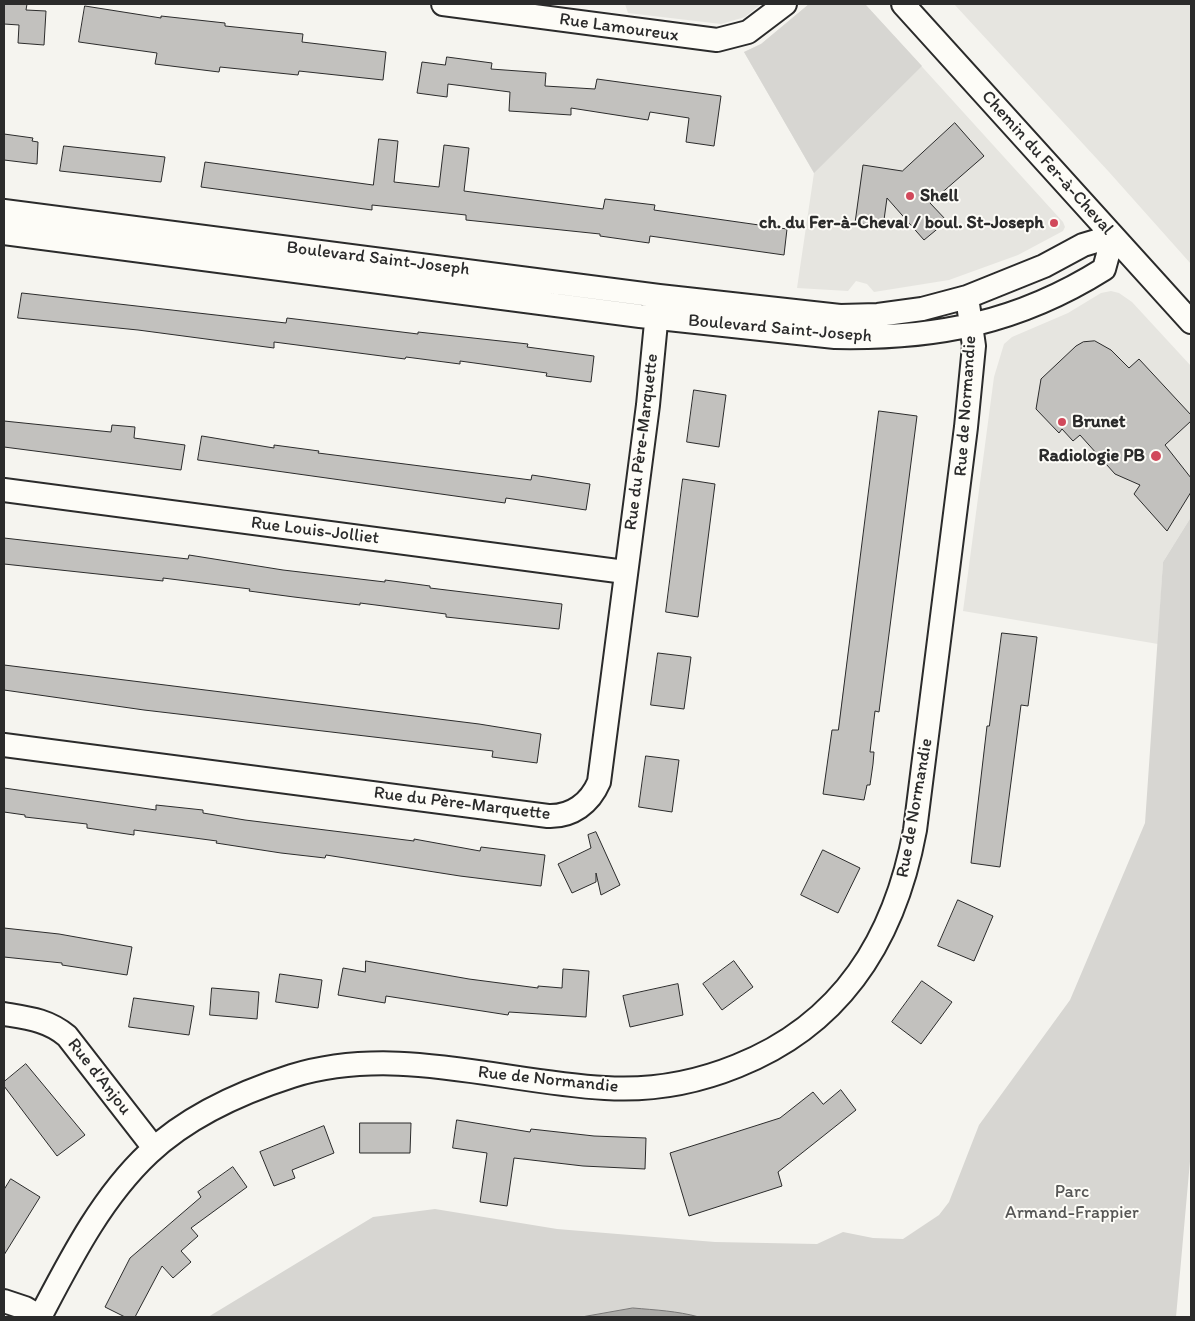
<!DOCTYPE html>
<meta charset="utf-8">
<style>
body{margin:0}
#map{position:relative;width:1195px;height:1321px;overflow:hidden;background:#f5f4ef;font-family:Itim,sans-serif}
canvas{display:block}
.frame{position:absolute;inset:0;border:5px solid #2b2b2b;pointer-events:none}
</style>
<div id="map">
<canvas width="1195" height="1321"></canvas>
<div class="frame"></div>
</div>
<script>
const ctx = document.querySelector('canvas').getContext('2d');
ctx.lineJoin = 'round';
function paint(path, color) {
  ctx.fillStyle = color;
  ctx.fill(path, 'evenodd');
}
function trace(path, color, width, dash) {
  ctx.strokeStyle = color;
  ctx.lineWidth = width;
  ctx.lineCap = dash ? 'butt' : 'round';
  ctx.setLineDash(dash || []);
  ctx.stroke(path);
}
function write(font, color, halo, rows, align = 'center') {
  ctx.font = font + ' Itim,sans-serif';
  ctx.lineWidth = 4;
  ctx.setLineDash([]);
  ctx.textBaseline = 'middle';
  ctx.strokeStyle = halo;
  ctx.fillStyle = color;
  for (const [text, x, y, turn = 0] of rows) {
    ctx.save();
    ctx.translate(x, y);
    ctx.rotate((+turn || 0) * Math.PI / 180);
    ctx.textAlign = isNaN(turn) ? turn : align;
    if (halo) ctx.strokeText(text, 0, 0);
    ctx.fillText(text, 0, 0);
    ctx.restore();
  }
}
const built = new Path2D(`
 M 625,4 L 761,4 L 745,17 L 721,24 L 628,13 Z
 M 809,4 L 865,4 L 1063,222 L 1065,227 L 1063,231 L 1018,255 L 949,280 L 874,292 L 867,284 L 856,281 L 848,291 L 797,288 L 814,173 L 744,52 L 761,44 Z
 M 954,4 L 1191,4 L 1191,264 L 1109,172 Z
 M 1111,291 L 1119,293 L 1132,302 L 1191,366 L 1191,517 L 1163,562 L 1158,644 L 963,611 L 994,377 L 1004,344 L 1012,337 L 1068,313 L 1101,293 Z`);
const green = new Path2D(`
 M 809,4 L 865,4 L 922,66 L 814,173 L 744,52 L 761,44 Z
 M 1191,517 L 1191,1150 L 1176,1317 L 208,1317 L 373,1217 L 435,1209 L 557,1229 L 715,1242 L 817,1244 L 843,1232 L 873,1238 L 903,1239 L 939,1215 L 949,1202 L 979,1125 L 1070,1000 L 1145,823 L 1163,562 Z`);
const water = new Path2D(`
 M 633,1308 C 656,1310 677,1311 699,1317 L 582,1317 Z`);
const building = new Path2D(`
 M 4,4 L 27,4 L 26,10 L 46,11 L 44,45 L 18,43 L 19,25 L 4,24 Z
 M 85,6 L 161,18 L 161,16 L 225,23 L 225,26 L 303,34 L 302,42 L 386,52 L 383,80 L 299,71 L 298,75 L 220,67 L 219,72 L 155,64 L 157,53 L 79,42 Z
 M 447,57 L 492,63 L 491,69 L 546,73 L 545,86 L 595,89 L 597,79 L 721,96 L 714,146 L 686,142 L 689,118 L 650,112 L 648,120 L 571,108 L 571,115 L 509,111 L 510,92 L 448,84 L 447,97 L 417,93 L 422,62 L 445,65 Z
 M 955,123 L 984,156 L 930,203 L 947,221 L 924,240 L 887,198 L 883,227 L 855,223 L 863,165 L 902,171 Z
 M 4,134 L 33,138 L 32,141 L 38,142 L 37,164 L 4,160 Z
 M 379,139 L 398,141 L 394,182 L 439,187 L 444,145 L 469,148 L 464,191 L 603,209 L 605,199 L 655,205 L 654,210 L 787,229 L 784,255 L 650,236 L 649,243 L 600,236 L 600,234 L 466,220 L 466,215 L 372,205 L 372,210 L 201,187 L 205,162 L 373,185 Z
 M 64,146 L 165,157 L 161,182 L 60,171 Z
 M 22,293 L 286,323 L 287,318 L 418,334 L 418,332 L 528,344 L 527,347 L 594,356 L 591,382 L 546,376 L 547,373 L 460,361 L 460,364 L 406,357 L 405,359 L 274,342 L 274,348 L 138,330 L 18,318 Z
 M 1095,341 L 1111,350 L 1129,368 L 1139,359 L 1191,415 L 1191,421 L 1165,445 L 1191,478 L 1191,492 L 1167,531 L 1134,494 L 1140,485 L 1115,474 L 1080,435 L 1073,441 L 1062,429 L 1059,433 L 1036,409 L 1041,379 L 1076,346 L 1083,342 Z
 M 694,390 L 726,395 L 719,447 L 687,442 Z
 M 879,411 L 917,416 L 879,712 L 875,711 L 870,752 L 874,752 L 873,764 L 870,785 L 867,785 L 864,800 L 823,794 L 832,730 L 838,730 Z
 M 4,421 L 111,432 L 112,425 L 135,427 L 134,438 L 185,445 L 181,470 L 4,447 Z
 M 202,436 L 274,448 L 274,445 L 319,451 L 318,453 L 531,480 L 532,475 L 590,484 L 586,510 L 506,498 L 505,503 L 198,460 Z
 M 683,479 L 715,484 L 698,617 L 666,612 Z
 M 4,538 L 188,559 L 189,555 L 283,570 L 385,582 L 385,580 L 430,586 L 430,588 L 562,604 L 559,629 L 446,617 L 446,614 L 360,603 L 360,605 L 294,597 L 249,591 L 250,589 L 163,578 L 163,581 L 4,564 Z
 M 1002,633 L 1037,637 L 1028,706 L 1021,705 L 1000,867 L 971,863 L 987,726 L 989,726 Z
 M 658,653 L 691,657 L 684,709 L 651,705 Z
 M 4,665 L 479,724 L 541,734 L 537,763 L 492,757 L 493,751 L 144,710 L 4,690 Z
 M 646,756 L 679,760 L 672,812 L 639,807 Z
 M 4,788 L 156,810 L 156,805 L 203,810 L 203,813 L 245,820 L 414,841 L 414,839 L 480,851 L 481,847 L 545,855 L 541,886 L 460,876 L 326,855 L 325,858 L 281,853 L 216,843 L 217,841 L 134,830 L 134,835 L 87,828 L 87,824 L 25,817 L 25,815 L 4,812 Z
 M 596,832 L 620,885 L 601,895 L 596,873 L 596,882 L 572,893 L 558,864 L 591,848 L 588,835 Z
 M 823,850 L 860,868 L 838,913 L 801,895 Z
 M 958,900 L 993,916 L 974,961 L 938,946 Z
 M 4,928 L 59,934 L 132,947 L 127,975 L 62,965 L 62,963 L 4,957 Z
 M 366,961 L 469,979 L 538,988 L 538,986 L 562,988 L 563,969 L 589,971 L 586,1017 L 509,1012 L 508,1015 L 386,996 L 385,1003 L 338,995 L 343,968 L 365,972 Z
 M 734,961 L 753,987 L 722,1010 L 703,984 Z
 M 280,974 L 322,980 L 318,1008 L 276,1002 Z
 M 922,981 L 952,1002 L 921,1044 L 892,1022 Z
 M 678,984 L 683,1015 L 630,1027 L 623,996 Z
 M 212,988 L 259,992 L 257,1019 L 210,1015 Z
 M 134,998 L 194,1006 L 189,1035 L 129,1027 Z
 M 26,1064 L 85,1135 L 57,1156 L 4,1086 L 4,1082 Z
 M 841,1090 L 856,1110 L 778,1172 L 782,1186 L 689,1216 L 670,1153 L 780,1118 L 813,1092 L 823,1104 Z
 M 457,1120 L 530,1132 L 531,1129 L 594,1136 L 646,1138 L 645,1169 L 583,1166 L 514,1158 L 507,1206 L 480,1202 L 487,1153 L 453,1148 Z
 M 360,1123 L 411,1123 L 410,1153 L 360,1153 Z
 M 324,1126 L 334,1153 L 292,1170 L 295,1178 L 274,1186 L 260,1152 Z
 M 233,1167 L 247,1187 L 191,1228 L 198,1236 L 181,1251 L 191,1262 L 173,1278 L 162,1266 L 135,1317 L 125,1317 L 105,1307 L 130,1258 L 201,1197 L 198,1192 Z
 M 11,1179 L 40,1197 L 4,1255 L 4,1190 Z`);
const minor = new Path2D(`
 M 443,4 L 717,40 L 748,32 L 785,4
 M 903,4 L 1191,322
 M 4,211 L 659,296 L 840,316 L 878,315 L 922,309 L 967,297 L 1044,266 L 1083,245 L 1113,236
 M 4,233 L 640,316 L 835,337 C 936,339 1018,323 1104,269 L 1113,236
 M 4,490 L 625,572
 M 4,745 L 548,816 C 572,817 590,803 599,782 L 648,405 L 658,302
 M 4,1014 C 28,1018 48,1020 67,1036 L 154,1148
 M 4,1301 L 25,1308 L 40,1317
 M 40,1317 C 70,1260 101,1198 149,1153 C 187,1117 242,1092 292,1076 C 396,1044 500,1082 605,1088 C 651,1091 695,1083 737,1066 C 843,1024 895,938 915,830 L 966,427 L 974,346 L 967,297`);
const markers = [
 [910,196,5,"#d1495b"],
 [1054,223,5,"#d1495b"],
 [1062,422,5,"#d1495b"],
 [1156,456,6,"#d1495b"]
];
const streetNames = [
 ["Rue Lamoureux",619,28,8],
 ["Chemin du Fer-à-Cheval",1047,163,48],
 ["Boulevard Saint-Joseph",378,259,7],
 ["Boulevard Saint-Joseph",780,329,5],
 ["Rue de Normandie",966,406,-86],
 ["Rue du Père-Marquette",642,442,-83],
 ["Rue Louis-Jolliet",315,531,7],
 ["Rue du Père-Marquette",462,804,7],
 ["Rue de Normandie",915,808,-80],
 ["Rue d'Anjou",99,1077,52],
 ["Rue de Normandie",548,1080,6]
];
const poiNames = [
 ["Shell",920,196],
 ["ch. du Fer-à-Cheval / boul. St-Joseph",1044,223,"right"],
 ["Brunet",1072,422],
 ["Radiologie PB",1145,456,"right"]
];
const parkNames = [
 ["Parc",1072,1192],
 ["Armand-Frappier",1072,1213]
];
paint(built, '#e6e5e0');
paint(green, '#d7d6d2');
paint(water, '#adaca9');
trace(water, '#797877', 1);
paint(building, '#c2c1be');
trace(building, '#2b2b2b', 1);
trace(minor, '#2b2b2b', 26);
trace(minor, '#fdfcf7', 22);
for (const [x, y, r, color] of markers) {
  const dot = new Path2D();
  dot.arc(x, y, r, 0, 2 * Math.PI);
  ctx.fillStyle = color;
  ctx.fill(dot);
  trace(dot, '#fdfcf7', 2);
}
write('18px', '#2b2b2b', '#fdfcf7', streetNames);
write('bold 18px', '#2b2b2b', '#fdfcf7', poiNames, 'left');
write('18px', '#565655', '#fdfcf7', parkNames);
</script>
